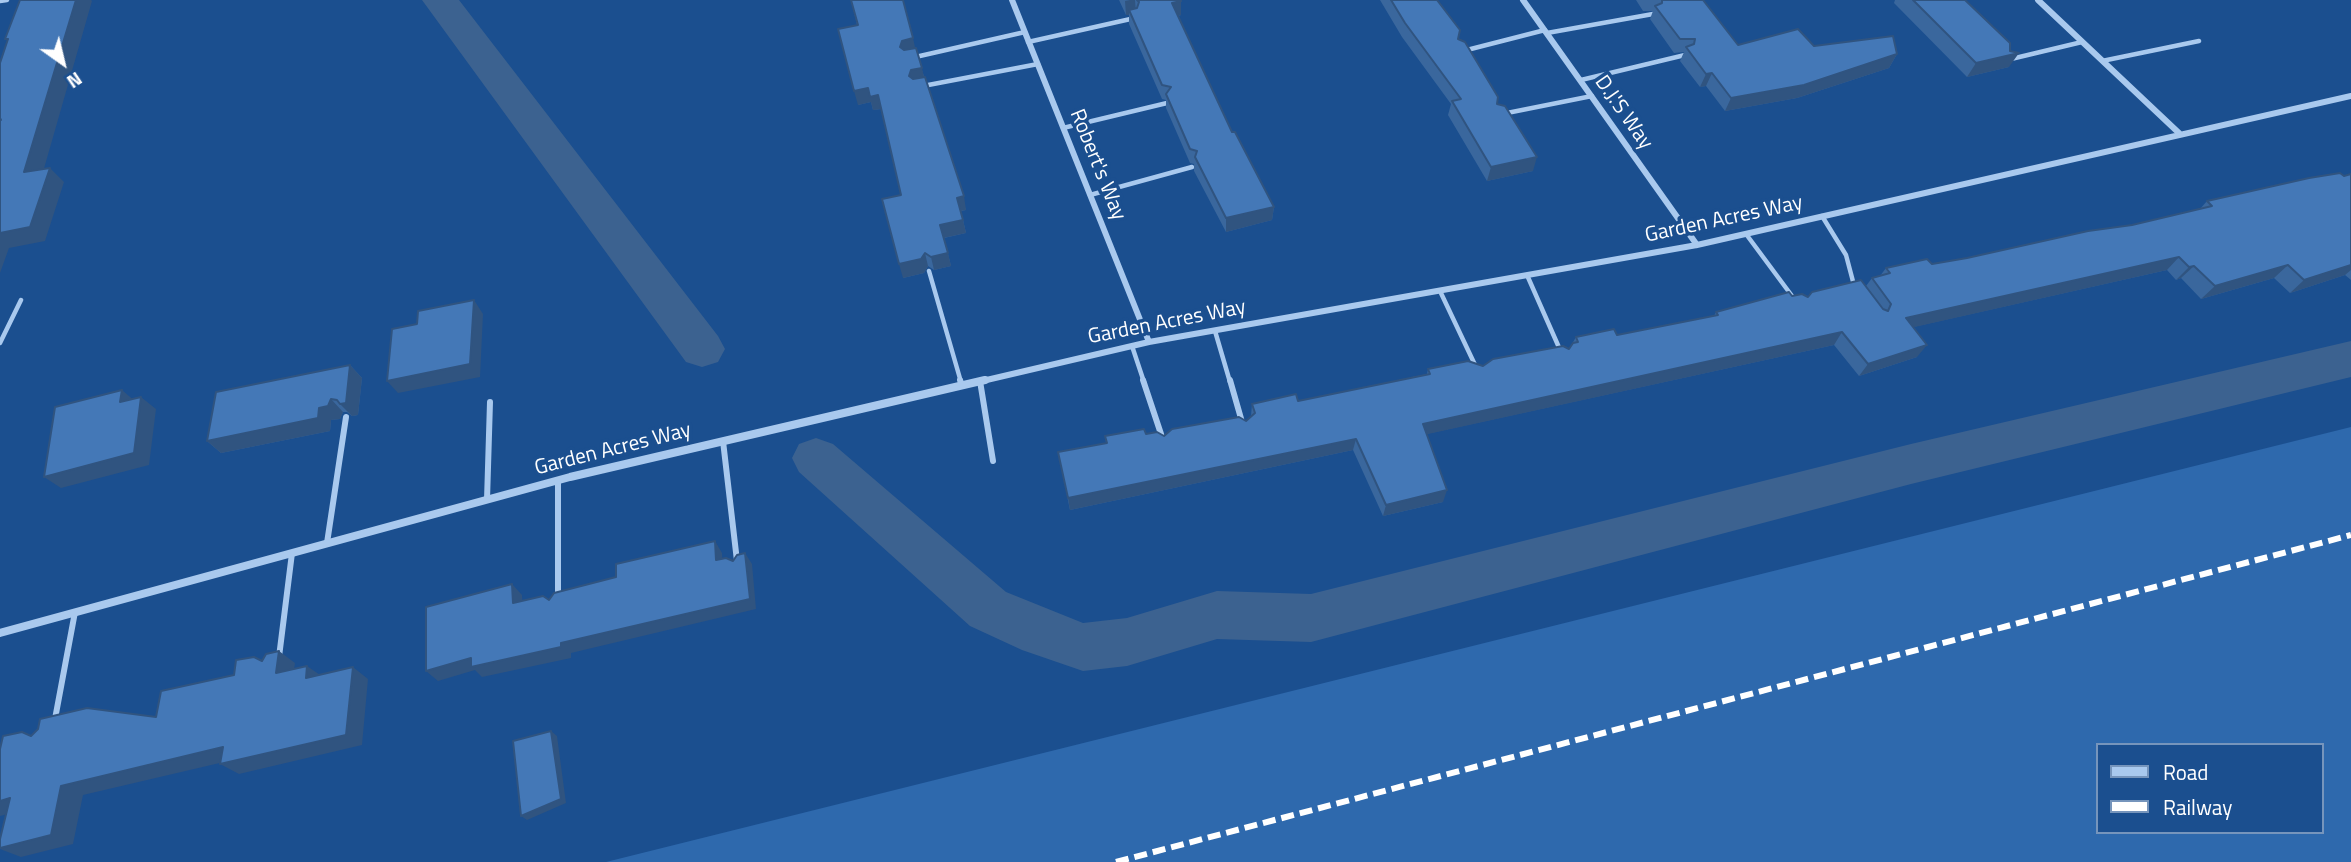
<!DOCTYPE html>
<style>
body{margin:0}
#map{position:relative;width:2351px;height:862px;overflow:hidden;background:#1b4f8f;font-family:"Titillium Web",sans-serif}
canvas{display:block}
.legend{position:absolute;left:2096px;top:743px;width:228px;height:91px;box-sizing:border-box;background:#1b4f8f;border:2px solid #7695bc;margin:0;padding:9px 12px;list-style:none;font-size:21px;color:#fff}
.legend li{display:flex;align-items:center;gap:14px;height:35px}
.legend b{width:35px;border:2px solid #7695bc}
.north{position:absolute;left:28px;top:28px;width:70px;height:70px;-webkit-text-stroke:5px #1b4f8f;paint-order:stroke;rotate:146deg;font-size:19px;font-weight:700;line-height:28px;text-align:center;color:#fff}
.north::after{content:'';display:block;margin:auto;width:24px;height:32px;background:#fff;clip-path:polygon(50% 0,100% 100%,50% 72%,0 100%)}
</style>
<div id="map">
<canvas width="2351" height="862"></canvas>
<ul class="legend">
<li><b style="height:9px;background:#a9c9ee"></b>Road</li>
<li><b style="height:9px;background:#fff"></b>Railway</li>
</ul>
<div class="north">N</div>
</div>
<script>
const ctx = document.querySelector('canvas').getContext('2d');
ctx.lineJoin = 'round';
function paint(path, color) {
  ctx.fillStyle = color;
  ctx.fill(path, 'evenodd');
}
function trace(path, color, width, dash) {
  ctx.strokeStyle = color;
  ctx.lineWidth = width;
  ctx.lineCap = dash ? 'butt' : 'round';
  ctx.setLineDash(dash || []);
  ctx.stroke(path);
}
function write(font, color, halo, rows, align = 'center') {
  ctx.font = font + ' "Titillium Web",sans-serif';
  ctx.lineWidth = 7;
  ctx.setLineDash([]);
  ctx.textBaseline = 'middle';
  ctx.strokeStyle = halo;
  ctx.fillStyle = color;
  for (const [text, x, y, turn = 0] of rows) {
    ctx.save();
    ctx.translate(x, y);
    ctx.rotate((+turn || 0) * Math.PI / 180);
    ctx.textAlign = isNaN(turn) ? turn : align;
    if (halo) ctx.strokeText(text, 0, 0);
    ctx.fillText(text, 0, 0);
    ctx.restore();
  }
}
const green = new Path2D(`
 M 2351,427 L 2351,862 L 606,862 ZM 2097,745 L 2321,745 L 2321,832 L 2097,832 Z`);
const canal = new Path2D(`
 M 422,0 L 459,0 L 718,336 L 725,349 L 718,362 L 702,367 L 686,362 Z
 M 2351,341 L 2351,377 L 1911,484 L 1311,642 L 1217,639 L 1127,666 L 1083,671 L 1022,650 L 970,626 L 799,472 L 792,458 L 799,444 L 816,438 L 833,444 L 1006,592 L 1083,623 L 1127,618 L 1217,591 L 1311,594 L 1911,444 Z`);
const serviceFar1 = new Path2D(`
 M 0,1 L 7,0
 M 1547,33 L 1653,14
 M 1028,42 L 1135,18
 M 1463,51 L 1545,30
 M 911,58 L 1025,32
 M 2011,59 L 2082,42
 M 2102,61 L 2199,41
 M 1581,80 L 1685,55
 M 923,86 L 1038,64
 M 1502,114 L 1592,96
 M 1063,128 L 1167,103
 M 1090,195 L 1192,167
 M 1822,216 L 1846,255 L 1855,289
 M 1746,234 L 1792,296
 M 929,271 L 961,382
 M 1527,275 L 1561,352
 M 1440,291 L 1476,367
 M 1215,331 L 1230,382
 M 0,343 L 21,300
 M 1132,346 L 1144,382`);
const service = new Path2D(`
 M 960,380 L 962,386
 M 1143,380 L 1163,440
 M 1230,380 L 1242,422
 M 980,381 L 993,461
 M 723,441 L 737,561
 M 558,480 L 558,598
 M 487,500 L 490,402
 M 327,543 L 346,417
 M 279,657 L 292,553
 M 55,719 L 75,612`);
const minorFar1 = new Path2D(`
 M 1012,0 L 1149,342
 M 1523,0 L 1697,245
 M 2038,0 L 2180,134
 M 978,382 L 1149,342 L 1697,245 L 2351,96`);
const minor = new Path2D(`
 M 0,633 L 570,477 L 985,380`);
const rail = new Path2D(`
 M 1116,862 L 2351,535`);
const wall = new Path2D(`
 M 851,0 L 915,48 L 966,210 L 961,211 L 966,233 L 944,238 L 951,266 L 934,270 L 928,266 L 924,273 L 903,278 L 901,195 L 881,109 L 873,110 L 871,102 L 858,105 L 857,25 Z
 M 1119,0 L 1180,0 L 1181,15 L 1178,16 L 1232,132 L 1274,207 L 1272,220 L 1226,232 L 1194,171 L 1194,164 L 1190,163 L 1166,108 L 1166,100 L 1162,99 L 1129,24 L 1129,15 L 1126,15 Z
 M 1380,0 L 1437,0 L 1458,39 L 1497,104 L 1533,171 L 1487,181 L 1448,115 L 1451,104 L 1402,37 Z
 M 1636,0 L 1703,0 L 1738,45 L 1814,46 L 1897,54 L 1889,68 L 1797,98 L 1725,111 L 1706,86 L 1700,87 L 1680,61 L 1684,52 L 1674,53 L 1650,19 L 1653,11 L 1643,11 Z
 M 1895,0 L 1965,0 L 2009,67 L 1967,77 L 1894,3 Z
 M 2351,174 L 2351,280 L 2345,275 L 2290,293 L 2274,278 L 2201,299 L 2181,278 L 2176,280 L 2167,270 L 1913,327 L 1917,357 L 1859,376 L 1834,345 L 1426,434 L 1443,502 L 1383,516 L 1353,450 L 1070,510 L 1058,452 L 1106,443 L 1105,436 L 1146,434 L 1164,436 L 1246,421 L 1251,416 L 1252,404 L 1298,401 L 1427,374 L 1428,369 L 1483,366 L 1569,349 L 1576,337 L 1617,335 L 1714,316 L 1716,312 L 1792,296 L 1808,297 L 1866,286 L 1872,278 L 1880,276 L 1886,268 L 1932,264 L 1967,258 L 2132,225 L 2200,209 L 2207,201 Z
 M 350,365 L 362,378 L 358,415 L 352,416 L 347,412 L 343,412 L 340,419 L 331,420 L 330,431 L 221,453 L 207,441 Z`);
const shadedWall = new Path2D(`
 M 76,0 L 91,0 L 92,1 L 39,186 L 24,172 Z
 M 1130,0 L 1135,0 L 1136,13 L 1129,10 L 1129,15 L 1126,15 L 1125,1 Z
 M 1181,1 L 1181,15 L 1172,17 L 1172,3 Z
 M 913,38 L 916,52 L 905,55 L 900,47 L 902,41 Z
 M 2019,53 L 2009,67 L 1967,77 L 1976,63 Z
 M 1897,54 L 1889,68 L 1797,98 L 1725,111 L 1731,98 Z
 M 922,68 L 925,81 L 914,84 L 909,76 L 911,70 Z
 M 1712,73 L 1706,86 L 1700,87 L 1706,74 Z
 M 868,88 L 878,95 L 882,109 L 873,110 L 871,102 L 858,105 L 854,91 Z
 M 1537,157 L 1533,171 L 1487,181 L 1491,167 Z
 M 50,168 L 64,182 L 45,241 L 9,248 L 0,273 L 0,233 Z
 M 964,196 L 966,210 L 959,211 L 957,198 Z
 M 1274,207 L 1272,220 L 1226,232 L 1226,218 Z
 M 963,220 L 966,233 L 943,238 L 940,225 Z
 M 925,253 L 928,266 L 924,273 L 903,278 L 899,264 Z
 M 948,253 L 951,266 L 934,270 L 931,257 Z
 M 2179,257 L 2167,270 L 1897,331 L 1906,318 Z
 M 2288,265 L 2274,278 L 2201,299 L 2215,286 Z
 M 2351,265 L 2351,270 L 2345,275 L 2290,293 L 2304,280 Z
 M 2194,266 L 2181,278 L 2176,280 L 2189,267 Z
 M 474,300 L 483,314 L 480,377 L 398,393 L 387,381 Z
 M 1842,332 L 1834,345 L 1419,436 L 1423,424 Z
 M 1927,345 L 1917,357 L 1859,376 L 1868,364 Z
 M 350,365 L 362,378 L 358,415 L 352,416 L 340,404 Z
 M 122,390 L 137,403 L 120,402 Z
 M 141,397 L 156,409 L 149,465 L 61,488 L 44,477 Z
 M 331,399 L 343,412 L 340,419 L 331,420 L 330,431 L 221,453 L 207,441 L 319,408 Z
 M 1356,439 L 1353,450 L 1070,510 L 1068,498 Z
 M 1447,490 L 1443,502 L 1383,516 L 1386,505 Z
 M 715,541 L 722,553 L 723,571 L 716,560 Z
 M 745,553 L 752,564 L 756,609 L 571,653 L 571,658 L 482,677 L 475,670 L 438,681 L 426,671 L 471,658 L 561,643 L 750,599 Z
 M 512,584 L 522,595 L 523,614 L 513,603 Z
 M 279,651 L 295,663 L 292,685 L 276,673 Z
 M 307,666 L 323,677 L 306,678 Z
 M 353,667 L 368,679 L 362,745 L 239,774 L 220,764 Z
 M 551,731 L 557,736 L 566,803 L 527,820 L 521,816 Z
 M 223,747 L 241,758 L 83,795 L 73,844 L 21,857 L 0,849 L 0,848 L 61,786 Z
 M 10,798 L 33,808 L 0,816 L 0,801 Z`);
const building = new Path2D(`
 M 20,0 L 76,0 L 24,172 L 50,168 L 30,227 L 0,233 L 0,120 L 1,120 L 0,118 L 0,63 L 8,39 L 5,39 Z
 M 851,0 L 903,0 L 913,38 L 902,41 L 900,47 L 904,50 L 916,48 L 922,68 L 911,70 L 909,76 L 913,79 L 925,77 L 964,196 L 957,198 L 963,220 L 940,225 L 948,253 L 931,257 L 925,253 L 921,259 L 899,264 L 882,199 L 901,195 L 878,95 L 870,97 L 868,88 L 854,91 L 838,29 L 858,25 Z
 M 1137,0 L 1180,0 L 1181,1 L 1172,3 L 1232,132 L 1235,132 L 1274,207 L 1226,218 L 1195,157 L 1197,151 L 1190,149 L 1166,94 L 1171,87 L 1162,85 L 1129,10 L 1137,8 L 1139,2 Z
 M 1391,0 L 1437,0 L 1460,30 L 1458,39 L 1465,42 L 1498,97 L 1497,104 L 1505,106 L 1537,157 L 1491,167 L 1452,101 L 1461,99 L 1405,23 Z
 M 1662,0 L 1703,0 L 1738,45 L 1798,29 L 1814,46 L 1893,36 L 1897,54 L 1804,85 L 1731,98 L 1712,73 L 1706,74 L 1686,47 L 1694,44 L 1695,39 L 1680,39 L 1655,6 L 1662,3 Z
 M 1913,0 L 1965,0 L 2010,43 L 2010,51 L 2019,53 L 1976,63 Z
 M 2340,173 L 2344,176 L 2351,174 L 2351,265 L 2304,280 L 2288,265 L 2215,286 L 2194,266 L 2189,267 L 2179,257 L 1906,318 L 1927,345 L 1868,364 L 1842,332 L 1423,424 L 1447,490 L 1386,505 L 1356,439 L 1068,498 L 1058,452 L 1107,443 L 1105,436 L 1144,429 L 1146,434 L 1157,432 L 1164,436 L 1172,429 L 1239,417 L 1246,421 L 1255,413 L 1252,404 L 1296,394 L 1298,401 L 1430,374 L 1428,369 L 1468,361 L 1483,366 L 1493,359 L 1563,346 L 1569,349 L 1573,343 L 1578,342 L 1576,337 L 1614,329 L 1617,335 L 1718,315 L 1716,312 L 1789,292 L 1792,296 L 1802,294 L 1808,297 L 1812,292 L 1861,280 L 1883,309 L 1888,311 L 1891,304 L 1872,278 L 1890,273 L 1886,268 L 1927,259 L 1932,264 L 1967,258 L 2088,231 L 2132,225 L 2212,206 L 2207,201 L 2309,178 Z
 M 474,300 L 470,364 L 387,381 L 392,329 L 417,324 L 418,311 Z
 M 350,365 L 346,403 L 340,404 L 337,400 L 331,399 L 328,406 L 319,408 L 318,418 L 207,441 L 216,392 Z
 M 122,390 L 120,402 L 141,397 L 134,453 L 44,477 L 55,407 Z
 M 715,541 L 716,560 L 726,558 L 733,561 L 737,555 L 745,553 L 750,599 L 561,643 L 561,647 L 471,667 L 471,658 L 426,671 L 426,607 L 512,584 L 513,603 L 543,596 L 549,600 L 554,593 L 616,577 L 616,564 Z
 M 279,651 L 276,673 L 307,666 L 306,678 L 353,667 L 346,735 L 220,764 L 223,747 L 61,786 L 51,835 L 0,848 L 0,839 L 10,798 L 0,801 L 0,749 L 3,736 L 22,732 L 31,736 L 38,729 L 40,719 L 87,708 L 156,717 L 161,691 L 234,675 L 236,660 L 254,657 L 262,661 L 266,654 Z
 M 551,731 L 561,799 L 521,816 L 513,741 Z`);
const streetNames = [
 ["D.J.'S Way",1623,113,55],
 ["Robert's Way",1097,165,68],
 ["Garden Acres Way",1724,220,-12],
 ["Garden Acres Way",1167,323,-11],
 ["Garden Acres Way",613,450,-14]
];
paint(green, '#2e69ad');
paint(canal, '#3c6290');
trace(serviceFar1, '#a9c9ee', 4.5);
trace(service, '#a9c9ee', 6);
trace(minorFar1, '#a9c9ee', 6);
trace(minor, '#a9c9ee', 8);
trace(rail, '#fff', 6, [13, 6]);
paint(wall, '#3a679d');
paint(shadedWall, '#305480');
paint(building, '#4478b7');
trace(building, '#305480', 2);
write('21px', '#fff', '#1b4f8f', streetNames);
</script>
